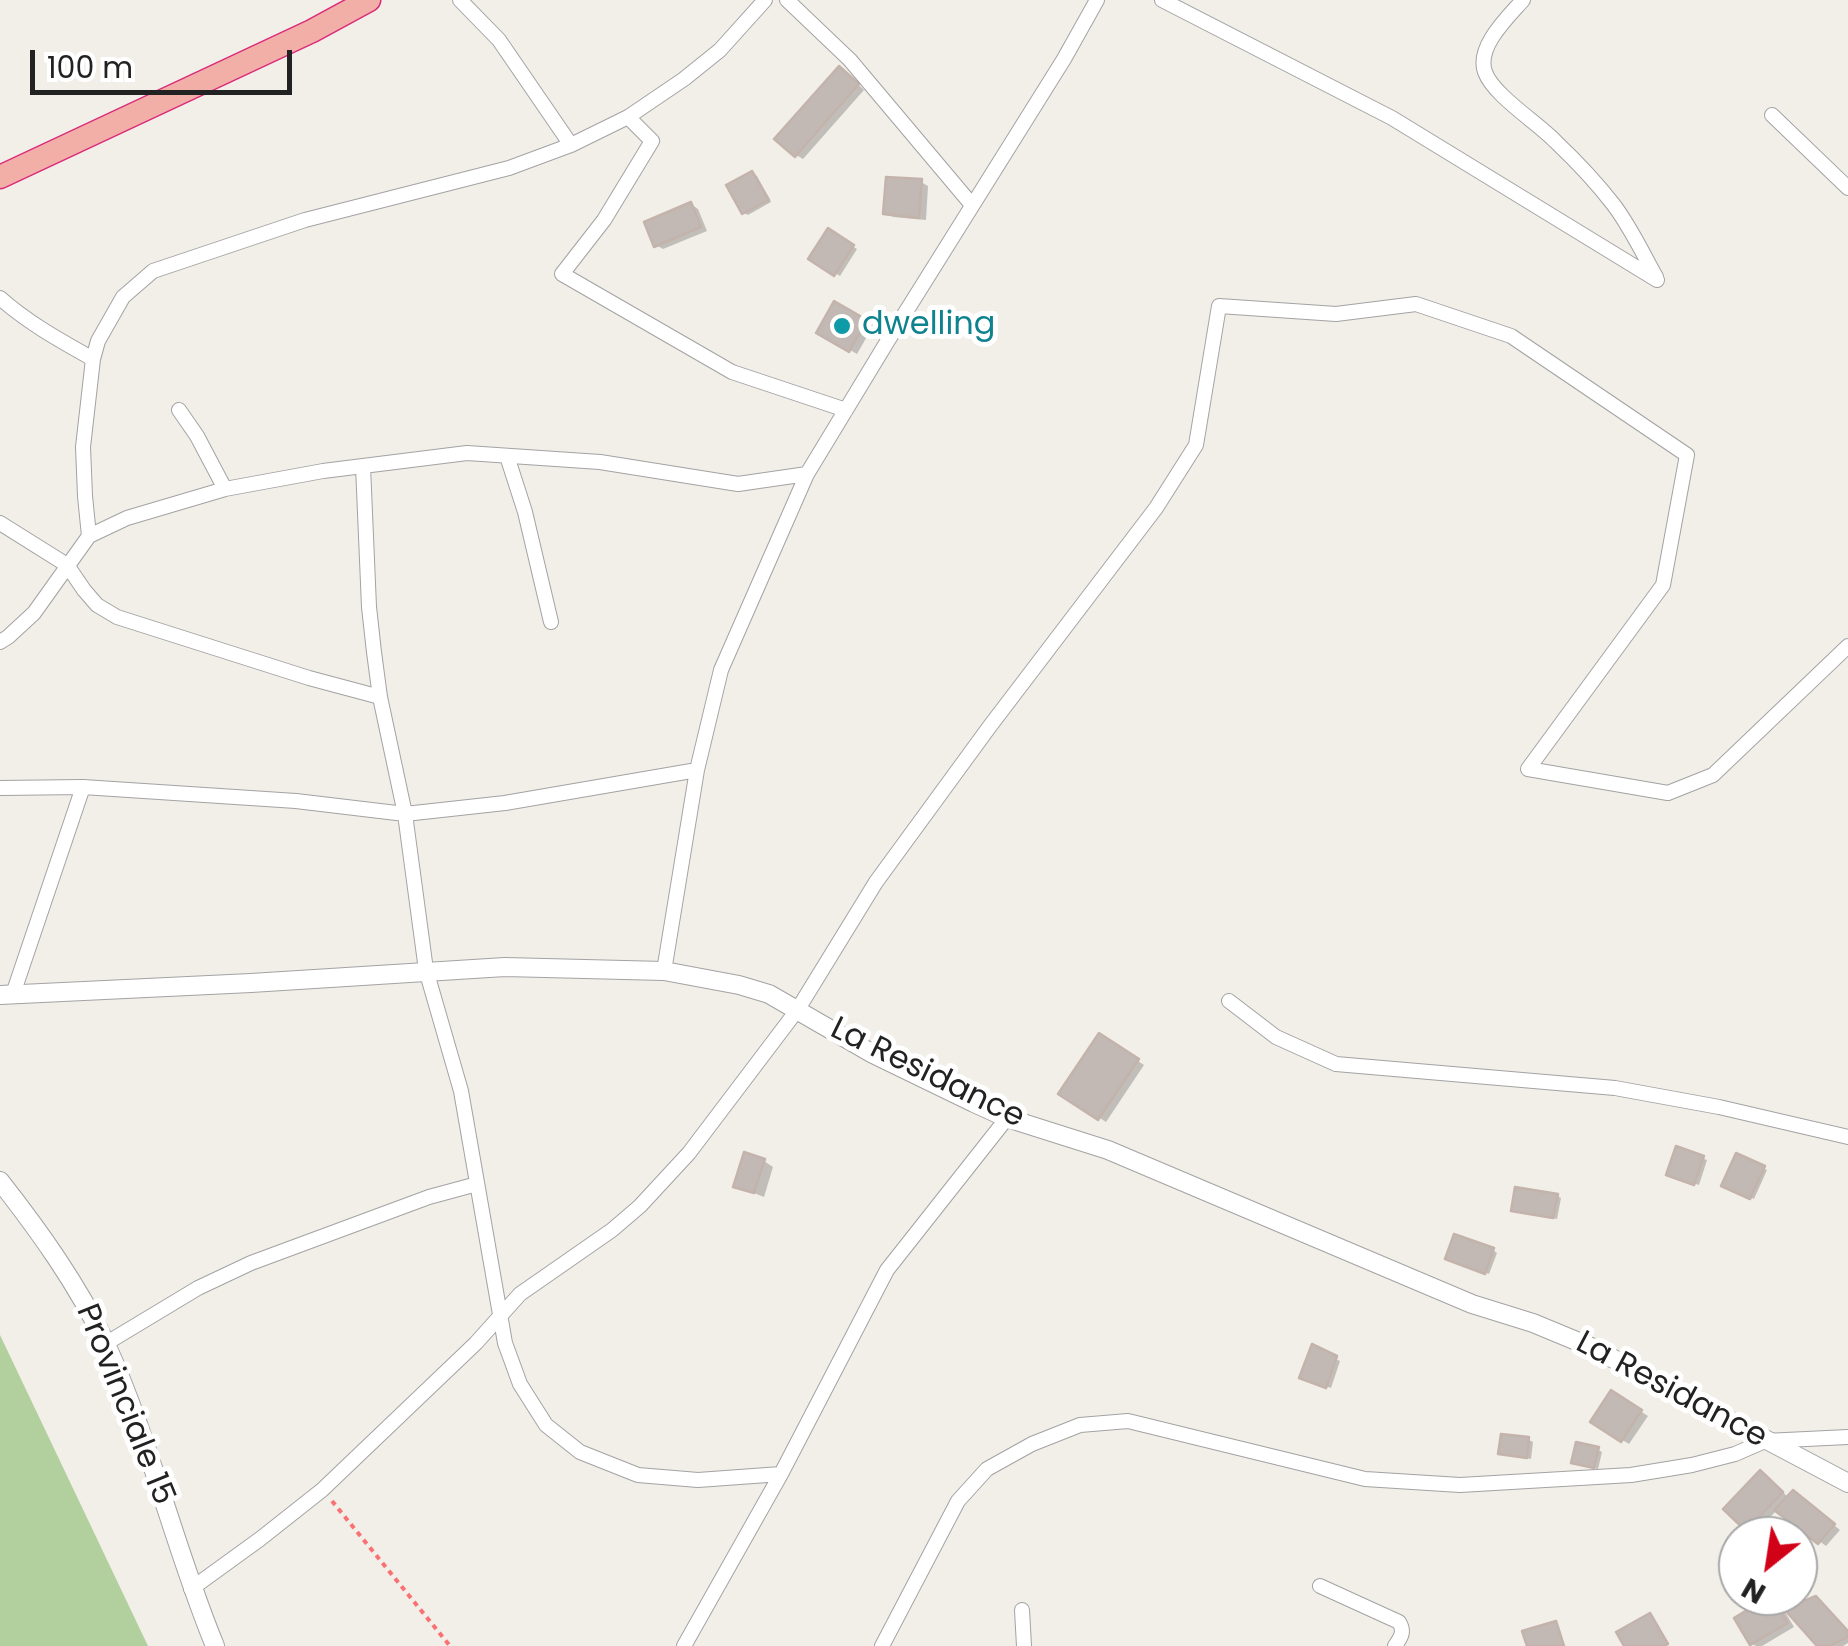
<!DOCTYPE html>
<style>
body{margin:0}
#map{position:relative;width:1848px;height:1646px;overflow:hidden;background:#f2eee8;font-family:Poppins,sans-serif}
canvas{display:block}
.north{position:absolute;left:1718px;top:1516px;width:100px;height:100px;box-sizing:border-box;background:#fff;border:2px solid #a7a7a7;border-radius:50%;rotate:210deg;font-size:28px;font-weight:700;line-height:40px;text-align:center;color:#222}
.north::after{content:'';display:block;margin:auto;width:35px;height:45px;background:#d10218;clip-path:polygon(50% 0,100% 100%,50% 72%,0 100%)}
.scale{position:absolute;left:30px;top:50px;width:262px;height:45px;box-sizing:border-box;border:5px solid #222;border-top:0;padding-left:12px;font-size:30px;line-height:35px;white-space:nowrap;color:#222;-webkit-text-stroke:8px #fff;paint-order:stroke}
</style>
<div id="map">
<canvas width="1848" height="1646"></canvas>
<div class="north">N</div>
<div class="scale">100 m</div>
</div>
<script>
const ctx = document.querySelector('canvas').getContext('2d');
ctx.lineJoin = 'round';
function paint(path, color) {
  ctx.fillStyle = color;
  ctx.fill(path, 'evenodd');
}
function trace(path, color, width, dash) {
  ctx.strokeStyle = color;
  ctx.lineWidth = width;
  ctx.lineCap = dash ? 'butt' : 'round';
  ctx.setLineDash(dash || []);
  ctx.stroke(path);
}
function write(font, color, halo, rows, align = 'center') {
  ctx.font = font + ' Poppins,sans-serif';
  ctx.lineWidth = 10;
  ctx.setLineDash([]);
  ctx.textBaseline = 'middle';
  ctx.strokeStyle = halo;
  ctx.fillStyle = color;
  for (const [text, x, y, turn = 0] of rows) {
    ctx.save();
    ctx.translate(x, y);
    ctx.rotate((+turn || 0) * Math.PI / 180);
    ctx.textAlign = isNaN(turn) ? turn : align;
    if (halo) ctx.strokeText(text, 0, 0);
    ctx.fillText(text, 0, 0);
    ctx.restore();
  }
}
const forest = new Path2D(`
 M 0,1335 L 148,1646 L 0,1646 Z`);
const shadow = new Path2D(`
 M 846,73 L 864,90 L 803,159 L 796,155 Z
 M 752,173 L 757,176 L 771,202 L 748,215 L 744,213 Z
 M 921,182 L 928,186 L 926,220 L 893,217 L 886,213 Z
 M 691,204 L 698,209 L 707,231 L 663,249 L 656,245 Z
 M 829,232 L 857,249 L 840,276 L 811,258 Z
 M 835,304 L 873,326 L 857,354 L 819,332 Z
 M 1100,1036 L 1144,1065 L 1106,1122 L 1062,1093 Z
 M 1677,1149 L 1707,1160 L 1699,1185 L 1673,1176 Z
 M 1738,1156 L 1767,1170 L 1754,1199 L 1724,1185 Z
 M 764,1161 L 773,1167 L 764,1197 L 736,1186 Z
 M 1557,1196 L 1561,1198 L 1557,1219 L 1518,1212 Z
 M 1493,1250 L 1497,1253 L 1489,1274 L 1452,1261 Z
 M 1313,1348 L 1340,1361 L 1331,1388 L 1306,1379 Z
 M 1612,1393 L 1648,1416 L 1629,1444 L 1593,1422 Z
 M 1529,1440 L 1533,1442 L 1531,1459 L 1501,1453 Z
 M 1598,1450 L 1602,1452 L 1598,1469 L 1578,1464 Z
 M 1767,1477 L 1789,1498 L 1800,1497 L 1840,1530 L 1826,1546 L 1777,1510 L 1755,1533 L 1748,1529 Z
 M 1772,1598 L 1779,1602 L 1794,1627 L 1762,1646 L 1756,1646 L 1752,1644 L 1737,1619 Z
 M 1815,1599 L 1823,1603 L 1848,1630 L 1848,1643 L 1843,1646 L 1821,1646 Z`);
const building = new Path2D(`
 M 839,66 L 859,84 L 795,157 L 774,139 Z
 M 752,171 L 769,200 L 742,214 L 726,185 Z
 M 886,177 L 922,179 L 919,218 L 883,214 Z
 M 691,202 L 701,227 L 654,247 L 644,222 Z
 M 828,228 L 854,245 L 834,276 L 808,259 Z
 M 834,301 L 867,320 L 849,352 L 816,333 Z
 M 1099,1033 L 1139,1059 L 1098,1120 L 1058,1094 Z
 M 1676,1146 L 1704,1156 L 1694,1185 L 1666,1175 Z
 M 744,1152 L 765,1159 L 754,1193 L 733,1187 Z
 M 1736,1153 L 1765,1166 L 1750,1199 L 1721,1186 Z
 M 1515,1187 L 1558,1194 L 1553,1218 L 1511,1211 Z
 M 1454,1234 L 1494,1248 L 1485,1274 L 1445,1259 Z
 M 1312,1344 L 1337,1356 L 1326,1388 L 1299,1378 Z
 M 1611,1390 L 1642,1410 L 1621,1442 L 1590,1422 Z
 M 1501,1434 L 1529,1437 L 1527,1458 L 1498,1454 Z
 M 1576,1442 L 1599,1447 L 1594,1468 L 1571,1463 Z
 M 1760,1470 L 1783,1492 L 1746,1531 L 1723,1509 Z
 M 1793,1490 L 1835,1524 L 1818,1544 L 1774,1510 Z
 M 1770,1596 L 1788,1623 L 1750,1645 L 1734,1618 Z
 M 1816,1596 L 1848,1631 L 1848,1637 L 1829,1646 L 1817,1646 L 1784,1609 Z
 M 1650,1613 L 1668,1644 L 1664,1646 L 1624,1646 L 1616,1632 Z
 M 1556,1621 L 1564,1646 L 1527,1646 L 1522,1631 Z`);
const path = new Path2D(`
 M 332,1501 L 450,1646`);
const minor = new Path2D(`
 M 460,0 L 499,40 L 571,145
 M 787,0 L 850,60 L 972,205
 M 1162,0 L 1392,118 L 1657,280
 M 1523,0 C 1508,17 1476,47 1485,72 C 1493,95 1538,123 1556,142 C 1576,161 1596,182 1613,204 C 1630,226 1642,252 1656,277
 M 1772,115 L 1848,188
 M 628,117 L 652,141 L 604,220 L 562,274 L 732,372 L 846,410
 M 0,298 C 28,323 61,341 93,359
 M 179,410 L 197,436 L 225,489
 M 507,456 L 525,512 L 551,622
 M 363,466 L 369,607 L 374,652 L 380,697 L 405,814 L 426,970 L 461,1091 L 505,1343 L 520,1384 L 546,1425 L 580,1452 L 638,1475 L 698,1480 L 781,1474
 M 0,523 L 67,565 L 84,590 L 97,605 L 117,617 L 309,678 L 380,697
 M 89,536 L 85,496 L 83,447 L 93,359 L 98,341 L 123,297 L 153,271 L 305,220 L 509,168 L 571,145 L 628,117 L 684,79 L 720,50 L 765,0
 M 0,642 L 8,637 L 34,613 L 89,536 L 127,518 L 225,489 L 323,471 L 467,453 L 600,462 L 738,484 L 807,474
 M 0,788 L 83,787 L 296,801 L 405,814 L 505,803 L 697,770
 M 664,971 L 697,770 L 721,670 L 807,474 L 887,342 L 1064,59 L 1097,0
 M 13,994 L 83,787
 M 1229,1001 L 1276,1037 L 1336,1064 L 1615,1088 L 1719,1107 L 1848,1137
 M 105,1344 L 198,1288 L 251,1263 L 429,1197 L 477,1184
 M 1320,1586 L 1399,1622 C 1405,1632 1401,1637 1395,1646
 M 191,1589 L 260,1539 L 322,1490 L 476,1343 L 520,1294 L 612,1230 L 640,1206 L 689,1153 L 798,1009 L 876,882 L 990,726 L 1156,508 L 1196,445 L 1219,306 L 1336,314 L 1416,304 L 1511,336 L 1687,455 L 1663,585 L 1528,769 L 1668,793 L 1713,775 L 1848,646
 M 1022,1610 L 1024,1646
 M 684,1646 L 781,1474 L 887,1270 L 1007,1118
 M 882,1646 L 958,1501 L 987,1469 L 1032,1444 L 1080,1425 L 1128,1421 L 1365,1479 L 1460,1485 L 1631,1475 L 1692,1465 L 1735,1454 L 1765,1441 L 1848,1437`);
const tertiary = new Path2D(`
 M 0,995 L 251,983 L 505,967 L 664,971 L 739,985 L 769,994 L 873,1054 L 974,1103 L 1007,1118 L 1108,1150 L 1472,1304 L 1533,1323 L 1591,1347 L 1848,1483
 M 0,1181 C 40,1232 77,1284 105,1342 C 150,1440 174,1547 215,1646`);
const trunk = new Path2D(`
 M 0,177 L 312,31 L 369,0`);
const markers = [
 [842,326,10,"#0f9aa8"]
];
const cultureNames = [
 ["dwelling",862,326]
];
const streetNames = [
 ["La Residance",927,1074,26],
 ["La Residance",1671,1391,28],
 ["Provinciale 15",124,1405,68]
];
paint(forest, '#b2d09e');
paint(shadow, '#0003');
paint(building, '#c2b9b5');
trace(building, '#c3b3ab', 2.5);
trace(minor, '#a3a3a3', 16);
trace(tertiary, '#a3a3a3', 20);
trace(trunk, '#da2b7a', 25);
trace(path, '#f97273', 4, [5, 5]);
trace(minor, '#fff', 14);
trace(tertiary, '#fff', 18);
trace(trunk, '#f1afa8', 22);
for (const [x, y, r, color] of markers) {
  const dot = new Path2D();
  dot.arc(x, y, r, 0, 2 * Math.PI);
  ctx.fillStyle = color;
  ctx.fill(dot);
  trace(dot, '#fff', 4);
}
write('32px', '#0d838f', '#fff', cultureNames, 'left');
write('32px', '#222', '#fff', streetNames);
</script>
